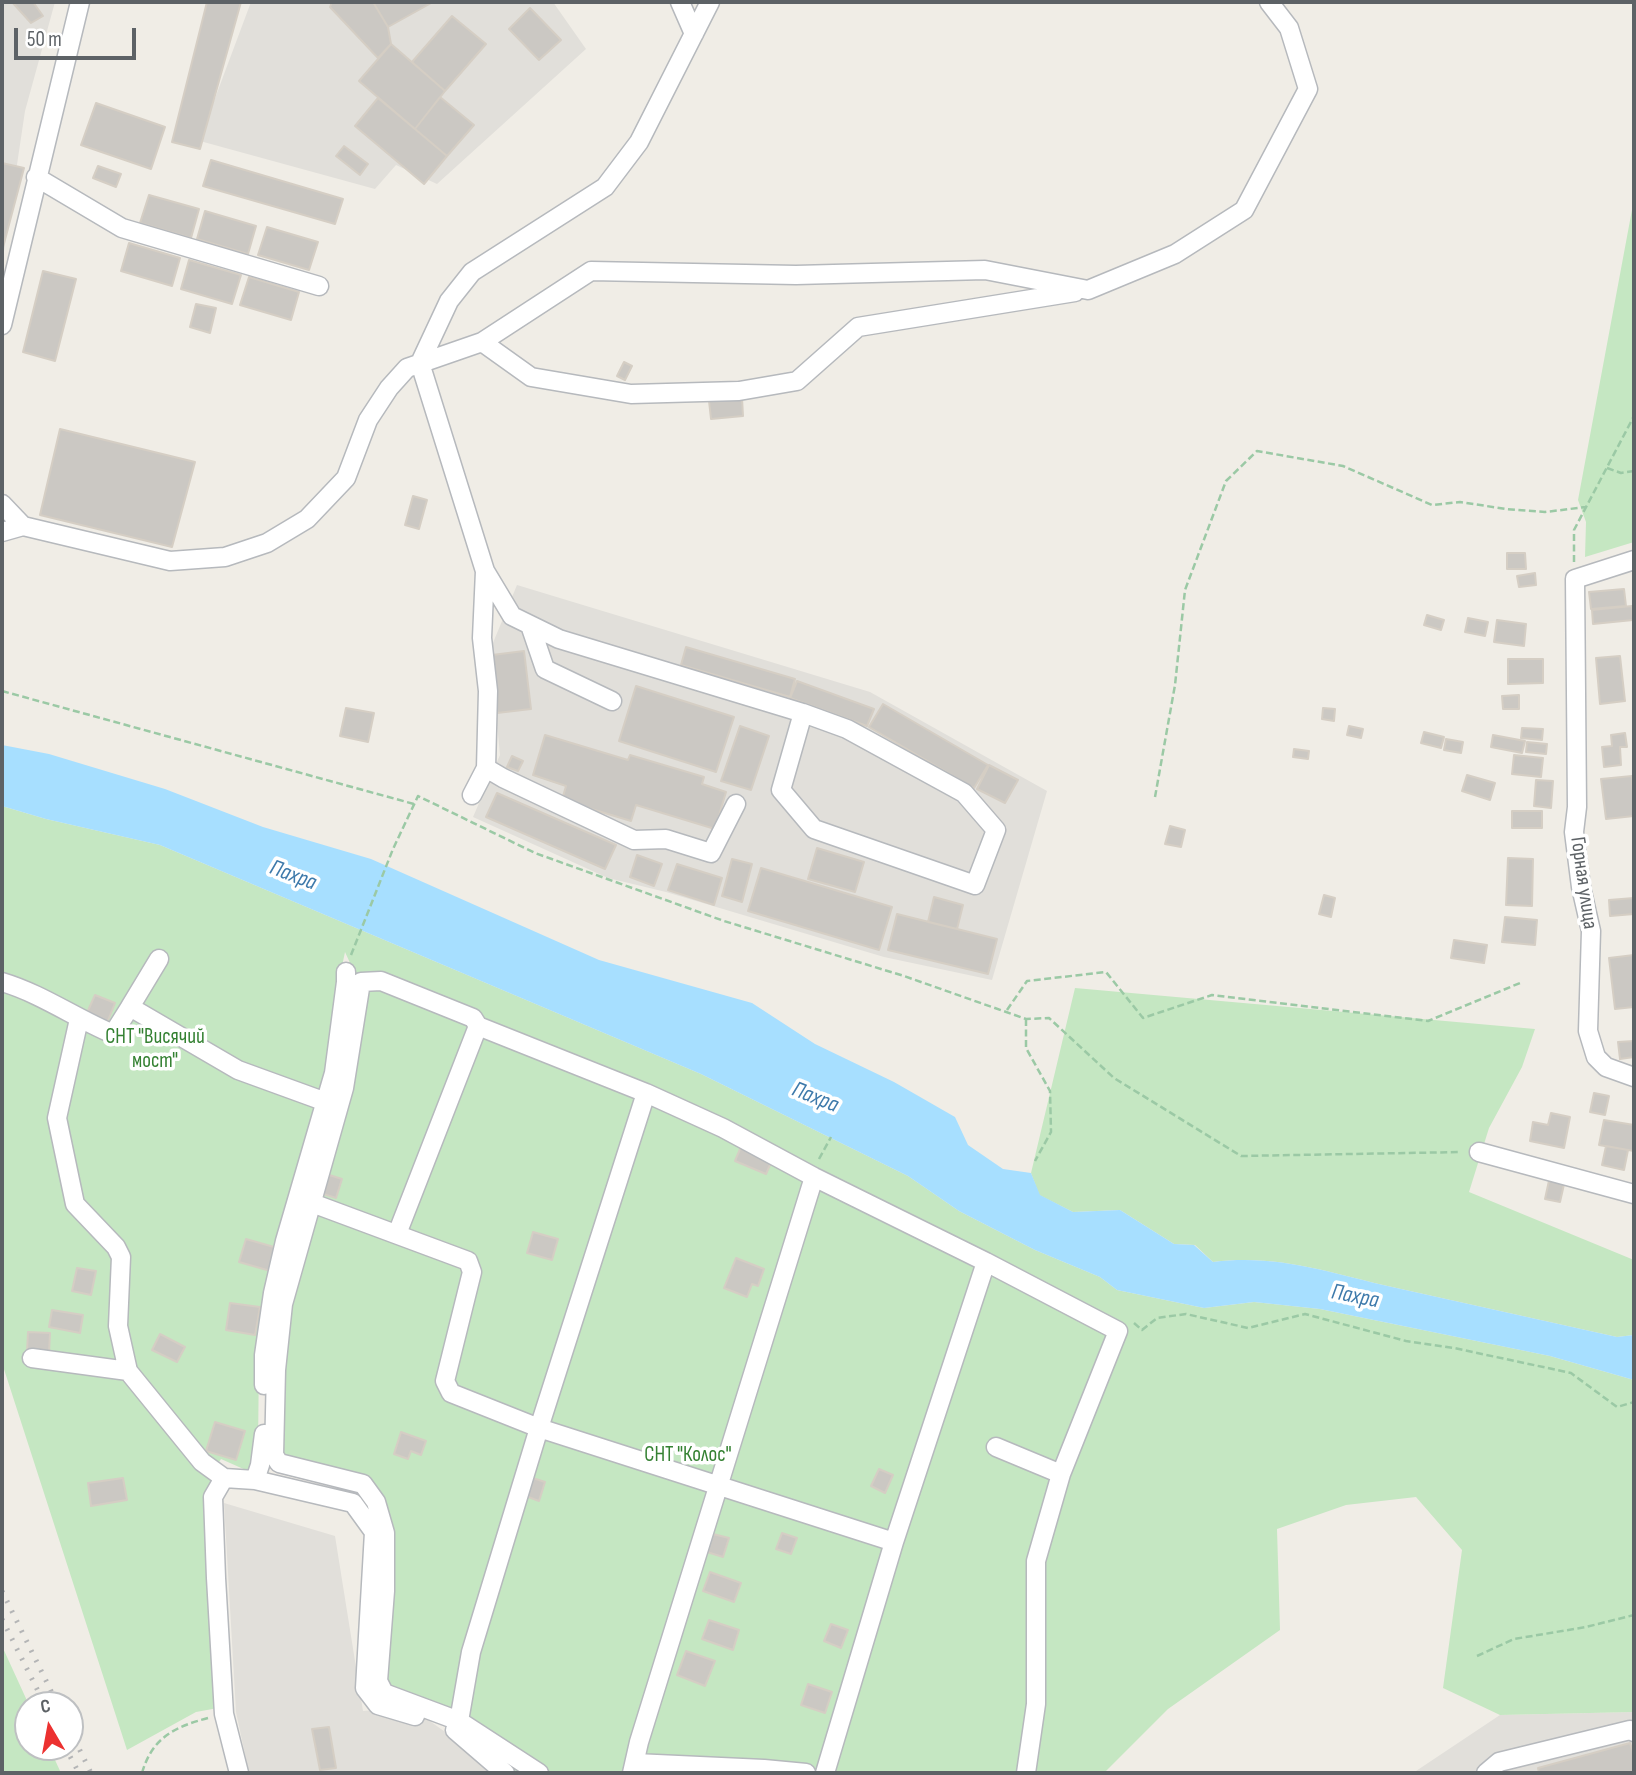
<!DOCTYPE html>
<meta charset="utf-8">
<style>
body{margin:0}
#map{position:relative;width:1636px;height:1775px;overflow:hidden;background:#f0ede6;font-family:"Sofia Sans Condensed",sans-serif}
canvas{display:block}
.frame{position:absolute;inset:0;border:4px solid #5d6266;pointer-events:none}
.north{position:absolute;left:14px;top:1691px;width:70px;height:70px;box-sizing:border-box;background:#fff;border:2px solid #bec0c2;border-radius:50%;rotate:350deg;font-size:19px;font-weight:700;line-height:28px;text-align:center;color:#5d6266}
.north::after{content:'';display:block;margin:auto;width:24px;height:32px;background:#ec3130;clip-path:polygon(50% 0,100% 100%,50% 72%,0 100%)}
.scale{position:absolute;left:14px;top:28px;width:122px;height:32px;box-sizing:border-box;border:4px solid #5d6266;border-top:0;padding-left:9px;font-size:21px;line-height:24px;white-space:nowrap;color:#5d6266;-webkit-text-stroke:5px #fff;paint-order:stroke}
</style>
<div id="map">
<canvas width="1636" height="1775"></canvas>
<div class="frame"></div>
<div class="north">С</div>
<div class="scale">50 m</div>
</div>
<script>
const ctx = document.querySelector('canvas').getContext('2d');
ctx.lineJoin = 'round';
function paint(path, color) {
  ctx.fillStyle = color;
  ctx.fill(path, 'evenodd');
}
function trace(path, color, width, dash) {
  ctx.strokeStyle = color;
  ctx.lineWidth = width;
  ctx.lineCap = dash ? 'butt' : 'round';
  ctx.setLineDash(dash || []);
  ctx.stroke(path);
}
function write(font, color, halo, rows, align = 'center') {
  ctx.font = font + ' "Sofia Sans Condensed",sans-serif';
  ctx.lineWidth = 7;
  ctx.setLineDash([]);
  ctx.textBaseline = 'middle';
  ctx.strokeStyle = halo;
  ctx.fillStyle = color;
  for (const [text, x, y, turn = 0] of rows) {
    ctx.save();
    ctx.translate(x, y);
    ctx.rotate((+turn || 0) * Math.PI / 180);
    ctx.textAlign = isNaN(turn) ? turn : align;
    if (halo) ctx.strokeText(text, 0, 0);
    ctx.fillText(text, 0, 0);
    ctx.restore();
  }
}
const industrial = new Path2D(`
 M 2,2 L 55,2 L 25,111 L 2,265 Z
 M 251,2 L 553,2 L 586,49 L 437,184 L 396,165 L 375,189 L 189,138 L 211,109 Z
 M 517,585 L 870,692 L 1047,791 L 992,980 L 884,957 L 666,892 L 608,878 L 473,817 L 500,755 L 490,650 Z
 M 224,1503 L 335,1536 L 363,1711 L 410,1707 L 503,1773 L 249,1773 L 236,1712 Z
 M 1634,1712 L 1634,1773 L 1413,1773 L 1500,1715 Z`);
const green = new Path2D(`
 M 1634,199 L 1634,542 L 1585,557 L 1586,522 L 1578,500 Z
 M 2,806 L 46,819 L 160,845 L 701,1074 L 908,1176 L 959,1211 L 1035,1250 L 1100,1277 L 1117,1290 L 1204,1308 L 1254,1302 L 1320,1309 L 1550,1356 L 1634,1380 L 1634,1712 L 1500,1715 L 1443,1688 L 1462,1550 L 1416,1497 L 1346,1505 L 1277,1529 L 1280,1630 L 1168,1709 L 1104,1773 L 647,1771 L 647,1773 L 516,1773 L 462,1728 L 385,1701 L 376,1694 L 371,1681 L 381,1536 L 369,1501 L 355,1486 L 268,1466 L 270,1361 L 280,1290 L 259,1356 L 258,1448 L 248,1471 L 221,1459 L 210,1476 L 214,1482 L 209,1501 L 218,1708 L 196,1712 L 127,1750 L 2,1363 ZM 345,952 L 356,976 L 338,1087 L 291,1244 L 316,1121 L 316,1110 L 312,1102 L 301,1098 L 307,1087 L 324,1091 L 341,971 Z
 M 1075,988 L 1535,1029 L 1522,1067 L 1489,1128 L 1469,1192 L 1634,1260 L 1634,1335 L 1617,1337 C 1542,1320 1467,1304 1392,1287 C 1328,1273 1280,1254 1213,1262 L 1195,1245 L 1174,1244 L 1120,1210 L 1073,1212 L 1039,1195 L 1031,1173 Z
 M 2,1646 L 29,1705 L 28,1747 L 49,1747 L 61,1773 L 2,1773 Z`);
const water = new Path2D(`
 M 2,745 L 49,754 L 165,789 L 263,827 L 371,859 L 599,960 L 752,1003 L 815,1044 L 894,1082 L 955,1117 L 968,1145 L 1003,1169 L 1031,1173 L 1040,1195 L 1073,1212 L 1120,1210 L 1174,1244 L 1194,1245 L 1213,1262 C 1280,1254 1328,1273 1392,1287 C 1467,1304 1542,1320 1617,1337 L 1634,1335 L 1634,1380 L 1550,1356 L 1320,1309 L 1254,1302 L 1204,1308 L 1117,1290 L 1100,1277 L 1035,1250 L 959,1211 L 908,1176 L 701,1074 L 160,845 L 46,819 L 2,806 Z`);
const building = new Path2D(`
 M 12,2 L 33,2 L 43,16 L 31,23 Z
 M 207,2 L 241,2 L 200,149 L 172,142 Z
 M 332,2 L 373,2 L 388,27 L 391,44 L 378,58 L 330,7 Z
 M 373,2 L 433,2 L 388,27 Z
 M 530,8 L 561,40 L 539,60 L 509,29 Z
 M 452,16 L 486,44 L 445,91 L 412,62 Z
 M 391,44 L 445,91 L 415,129 L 359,81 Z
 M 440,97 L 474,125 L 447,156 L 415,129 Z
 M 378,98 L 447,156 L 424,184 L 355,126 Z
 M 96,103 L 165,127 L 151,169 L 81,145 Z
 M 344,146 L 368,164 L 360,175 L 336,156 Z
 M 211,160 L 343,199 L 335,224 L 203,186 Z
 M 2,163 L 24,168 L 2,251 Z
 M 98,166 L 121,174 L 116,187 L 93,178 Z
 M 149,195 L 199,209 L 191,238 L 140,223 Z
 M 205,211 L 256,226 L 248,254 L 197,239 Z
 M 267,227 L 318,242 L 309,270 L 258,255 Z
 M 129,243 L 180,258 L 172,286 L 121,271 Z
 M 189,260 L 241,275 L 232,304 L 181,289 Z
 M 43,271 L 76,279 L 55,361 L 23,352 Z
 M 249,277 L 299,292 L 291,320 L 240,305 Z
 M 196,304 L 216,308 L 210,333 L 190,327 Z
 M 624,362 L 632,366 L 625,380 L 617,376 Z
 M 742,398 L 743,416 L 711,419 L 709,401 Z
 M 60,429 L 195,462 L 172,547 L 40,515 Z
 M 413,496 L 427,500 L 419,529 L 405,525 Z
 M 1507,553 L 1525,553 L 1526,569 L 1507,569 Z
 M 1535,573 L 1536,585 L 1519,587 L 1517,576 Z
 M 1624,589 L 1626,606 L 1591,609 L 1589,592 Z
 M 1632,606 L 1633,620 L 1593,624 L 1592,610 Z
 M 1427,615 L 1444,620 L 1441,630 L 1424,625 Z
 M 1468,618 L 1488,622 L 1485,636 L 1465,632 Z
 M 1497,620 L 1526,624 L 1524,646 L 1494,642 Z
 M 686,647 L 795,679 L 790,697 L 681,665 Z
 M 524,651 L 531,709 L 497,713 L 492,655 Z
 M 1620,656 L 1625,701 L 1600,704 L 1596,658 Z
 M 1508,659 L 1543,659 L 1543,683 L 1508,684 Z
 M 797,681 L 874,709 L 867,726 L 790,698 Z
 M 636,686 L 734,717 L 716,772 L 619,741 Z
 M 1519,695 L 1519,709 L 1503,709 L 1502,696 Z
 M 883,704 L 988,765 L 974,788 L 869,727 Z
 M 346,708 L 374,713 L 368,742 L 340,736 Z
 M 1323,708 L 1335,709 L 1334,721 L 1322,719 Z
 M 740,726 L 769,736 L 751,790 L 721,781 Z
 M 1349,726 L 1363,729 L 1361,738 L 1347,735 Z
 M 1522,728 L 1543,729 L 1542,740 L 1521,738 Z
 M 1424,732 L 1444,737 L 1441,748 L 1421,743 Z
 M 1625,733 L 1627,747 L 1620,747 L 1621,765 L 1604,767 L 1602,747 L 1612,746 L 1611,735 Z
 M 545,735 L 628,760 L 630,755 L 704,777 L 702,784 L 726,792 L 715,829 L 636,805 L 631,821 L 562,800 L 566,786 L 533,775 Z
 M 1493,735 L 1525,741 L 1522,753 L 1491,747 Z
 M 1446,739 L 1463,742 L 1461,753 L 1444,750 Z
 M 1527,742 L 1547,744 L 1546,754 L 1526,752 Z
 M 1294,749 L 1309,751 L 1308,759 L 1293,757 Z
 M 1514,755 L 1543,758 L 1541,777 L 1512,774 Z
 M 512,756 L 523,761 L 518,771 L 507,767 Z
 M 989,765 L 1018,780 L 1005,803 L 977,789 Z
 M 1467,775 L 1495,783 L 1490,800 L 1462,791 Z
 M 1632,776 L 1634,816 L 1606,819 L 1601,779 Z
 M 1536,780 L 1553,781 L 1551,808 L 1534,806 Z
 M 497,793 L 616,845 L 605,869 L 486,817 Z
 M 1512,811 L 1542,811 L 1542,828 L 1512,828 Z
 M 1170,826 L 1185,830 L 1181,847 L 1165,844 Z
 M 817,848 L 864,862 L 855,892 L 808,879 Z
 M 637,855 L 662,864 L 654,886 L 630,877 Z
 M 1508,858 L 1533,859 L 1532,906 L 1506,905 Z
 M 732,859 L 752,864 L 742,902 L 722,896 Z
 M 677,864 L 722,878 L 714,905 L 668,890 Z
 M 761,868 L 892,907 L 879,950 L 748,911 Z
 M 1324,895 L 1335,898 L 1331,917 L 1319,914 Z
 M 934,897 L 963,905 L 957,929 L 928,922 Z
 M 1634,898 L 1634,914 L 1610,916 L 1609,900 Z
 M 897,914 L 997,939 L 988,974 L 888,950 Z
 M 1505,917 L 1537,920 L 1535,945 L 1502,942 Z
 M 1454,940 L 1487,945 L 1484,963 L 1451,958 Z
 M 1634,955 L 1634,1007 L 1615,1009 L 1609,958 Z
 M 95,995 L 115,1003 L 107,1023 L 86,1015 Z
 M 1634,1041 L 1634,1057 L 1620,1059 L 1618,1042 Z
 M 1594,1093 L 1609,1096 L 1605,1115 L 1590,1112 Z
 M 1551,1113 L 1570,1117 L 1564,1148 L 1530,1141 L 1533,1122 L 1548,1125 Z
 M 1604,1120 L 1634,1125 L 1634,1151 L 1599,1145 Z
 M 743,1142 L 774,1156 L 766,1174 L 735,1161 Z
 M 1606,1146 L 1628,1150 L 1624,1170 L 1602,1165 Z
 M 323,1173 L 342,1179 L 336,1198 L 317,1192 Z
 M 1550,1176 L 1565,1180 L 1560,1202 L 1545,1199 Z
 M 533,1232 L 558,1239 L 552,1260 L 527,1253 Z
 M 246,1239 L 281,1249 L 274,1272 L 239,1262 Z
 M 736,1258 L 764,1269 L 758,1286 L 752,1284 L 747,1297 L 724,1288 Z
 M 77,1268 L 96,1271 L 91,1295 L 72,1291 Z
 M 230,1303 L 260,1307 L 255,1335 L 226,1330 Z
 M 52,1310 L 83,1315 L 80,1333 L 49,1327 Z
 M 28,1332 L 50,1333 L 49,1353 L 27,1352 Z
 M 160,1334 L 185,1347 L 177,1362 L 152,1350 Z
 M 215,1422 L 245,1431 L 236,1460 L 206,1451 Z
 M 401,1432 L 426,1441 L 421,1455 L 411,1451 L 408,1459 L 394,1454 Z
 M 879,1469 L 893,1475 L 885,1493 L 871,1486 Z
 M 530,1477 L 545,1482 L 539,1501 L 523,1495 Z
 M 123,1478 L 127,1500 L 91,1506 L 88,1483 Z
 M 782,1533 L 797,1538 L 791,1554 L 776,1549 Z
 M 713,1534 L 729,1538 L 723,1557 L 707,1552 Z
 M 710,1572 L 741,1583 L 734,1602 L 703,1591 Z
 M 709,1620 L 739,1630 L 733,1650 L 702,1639 Z
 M 831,1624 L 848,1630 L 841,1648 L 824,1641 Z
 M 686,1651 L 715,1661 L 705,1686 L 677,1675 Z
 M 808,1684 L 832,1692 L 825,1713 L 801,1705 Z
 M 329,1727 L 336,1768 L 320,1770 L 312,1729 Z
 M 1630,1743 L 1634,1755 L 1634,1773 L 1539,1773 L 1538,1768 Z`);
const path = new Path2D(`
 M 1607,468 L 1621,473 L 1634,471
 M 1574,562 L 1574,530 L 1634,416
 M 2,691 L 414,804
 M 1155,797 L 1175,685 L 1185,590 L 1226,481 L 1257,451 L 1343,466 L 1432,505 L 1460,502 L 1506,509 L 1545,512 L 1586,507
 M 351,955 L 393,849 L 418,796 L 535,853 L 724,921 L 904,976 L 1026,1019 L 1049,1018 L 1114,1078 L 1241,1156 L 1461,1152
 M 1007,1010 L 1027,981 L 1106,972 L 1143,1018 L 1212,995 L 1428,1021 L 1520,983
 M 1026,1019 L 1026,1048 L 1050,1091 L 1051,1132 L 1035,1161
 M 819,1159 L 831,1137
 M 1134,1323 L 1142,1330 L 1157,1318 L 1186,1314 L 1248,1328 L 1305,1314 L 1406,1341 L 1454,1348 L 1571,1373 L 1617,1407 L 1634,1402
 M 1477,1656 L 1514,1639 L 1586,1627 L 1634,1615
 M 142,1773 C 152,1738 174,1727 208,1718`);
const minor = new Path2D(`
 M 680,2 L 694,34
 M 36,177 L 122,228 L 319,286
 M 2,325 L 80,2
 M 482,342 L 531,377 L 631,394 L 739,391 L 797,381 L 858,327 L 1075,292
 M 2,504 L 23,526 L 170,561 L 225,557 L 267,543 L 307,519 L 346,478 L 368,420 L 389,388 L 407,368 L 482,342 L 591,271 L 796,275 L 985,270 L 1088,290 L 1175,254 L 1244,210 L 1308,89 L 1289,28 L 1269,2
 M 2,532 L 23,526
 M 1634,560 L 1575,579 L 1577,807 L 1574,832 L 1581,887 L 1591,931 L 1588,1031 L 1596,1057 L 1606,1067 L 1634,1077
 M 485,571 L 512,616 L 559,639 L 803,713 L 847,729 L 964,793 L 996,830 L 975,885 L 814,829 L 781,790 L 803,713
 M 530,625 L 545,669 L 612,701
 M 486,768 L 503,778 L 634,840 L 666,839 L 711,853 L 736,804
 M 472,795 L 486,768 L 488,691 L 482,638 L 485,571 L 420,363 L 449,301 L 472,272 L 605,187 L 639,142 L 710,2
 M 2,982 C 42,994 75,1018 113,1034 L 130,1007 L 238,1070 L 326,1102
 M 130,1007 L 159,959
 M 79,1019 L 57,1118 L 75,1204 L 116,1247 L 121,1257 L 118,1326 L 128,1371 L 202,1462 L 224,1478 L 255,1480 L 353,1503 L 374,1532 L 365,1688 L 378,1705 L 415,1716
 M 1479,1152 L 1634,1194
 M 312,1203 L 468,1261 L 472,1272 L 445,1381 L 451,1393 L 539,1428 L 894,1542
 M 397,1234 L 478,1026
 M 32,1358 L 128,1371
 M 264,1385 L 264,1355 L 273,1293 L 285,1241 L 334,1073 L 346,982 L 346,972
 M 996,1447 L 1061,1474
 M 224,1478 L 213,1497 L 216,1578 L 224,1714 L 239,1773
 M 255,1480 L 260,1465 L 264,1434
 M 459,1721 L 471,1652 L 539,1428 L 646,1093
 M 455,1730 L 505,1773
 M 635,1763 L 764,1769 L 806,1773
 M 539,1773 L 459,1721 L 384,1693 L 378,1681 L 385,1591 L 385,1533 L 376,1502 L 363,1484 L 279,1463 L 274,1455 L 276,1370 L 283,1304 L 344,1088 L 361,982 L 381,981 L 473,1018 L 478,1026 L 646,1093 L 723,1128 L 814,1177 L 986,1262 L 1118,1331 L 1061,1474 L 1036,1561 L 1036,1704 L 1026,1773
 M 632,1773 L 639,1742 L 814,1177
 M 825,1773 L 894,1542 L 986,1262
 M 1486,1773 L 1499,1762 L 1630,1730 L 1634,1732`);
const rail = new Path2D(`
 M 2,1591 L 58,1705
 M 2,1619 L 45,1705
 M 70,1730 L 91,1773
 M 65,1747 L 79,1773`);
const streetNames = [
 ["Горная улица",1583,883,82]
];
const parkNames = [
 ["СНТ \"Висячий",155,1038],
 ["мост\"",155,1062],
 ["СНТ \"Колос\"",688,1456]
];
const waterNames = [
 ["Пахра",293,876,21],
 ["Пахра",815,1098,22],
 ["Пахра",1355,1297,11]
];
paint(industrial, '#e1dfda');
paint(green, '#c5e7c2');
paint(water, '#a7dfff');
paint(building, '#cbc8c3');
trace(building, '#d5cec4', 2);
trace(minor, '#b6b9bd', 21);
trace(path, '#9bc9a5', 2.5, [7, 3.5]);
trace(minor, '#fff', 18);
trace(rail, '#b4b5b6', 5, [2, 9]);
write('21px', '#5d6266', '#fff', streetNames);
write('21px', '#348132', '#fff', parkNames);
write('italic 23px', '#3e7aab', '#fff', waterNames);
</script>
